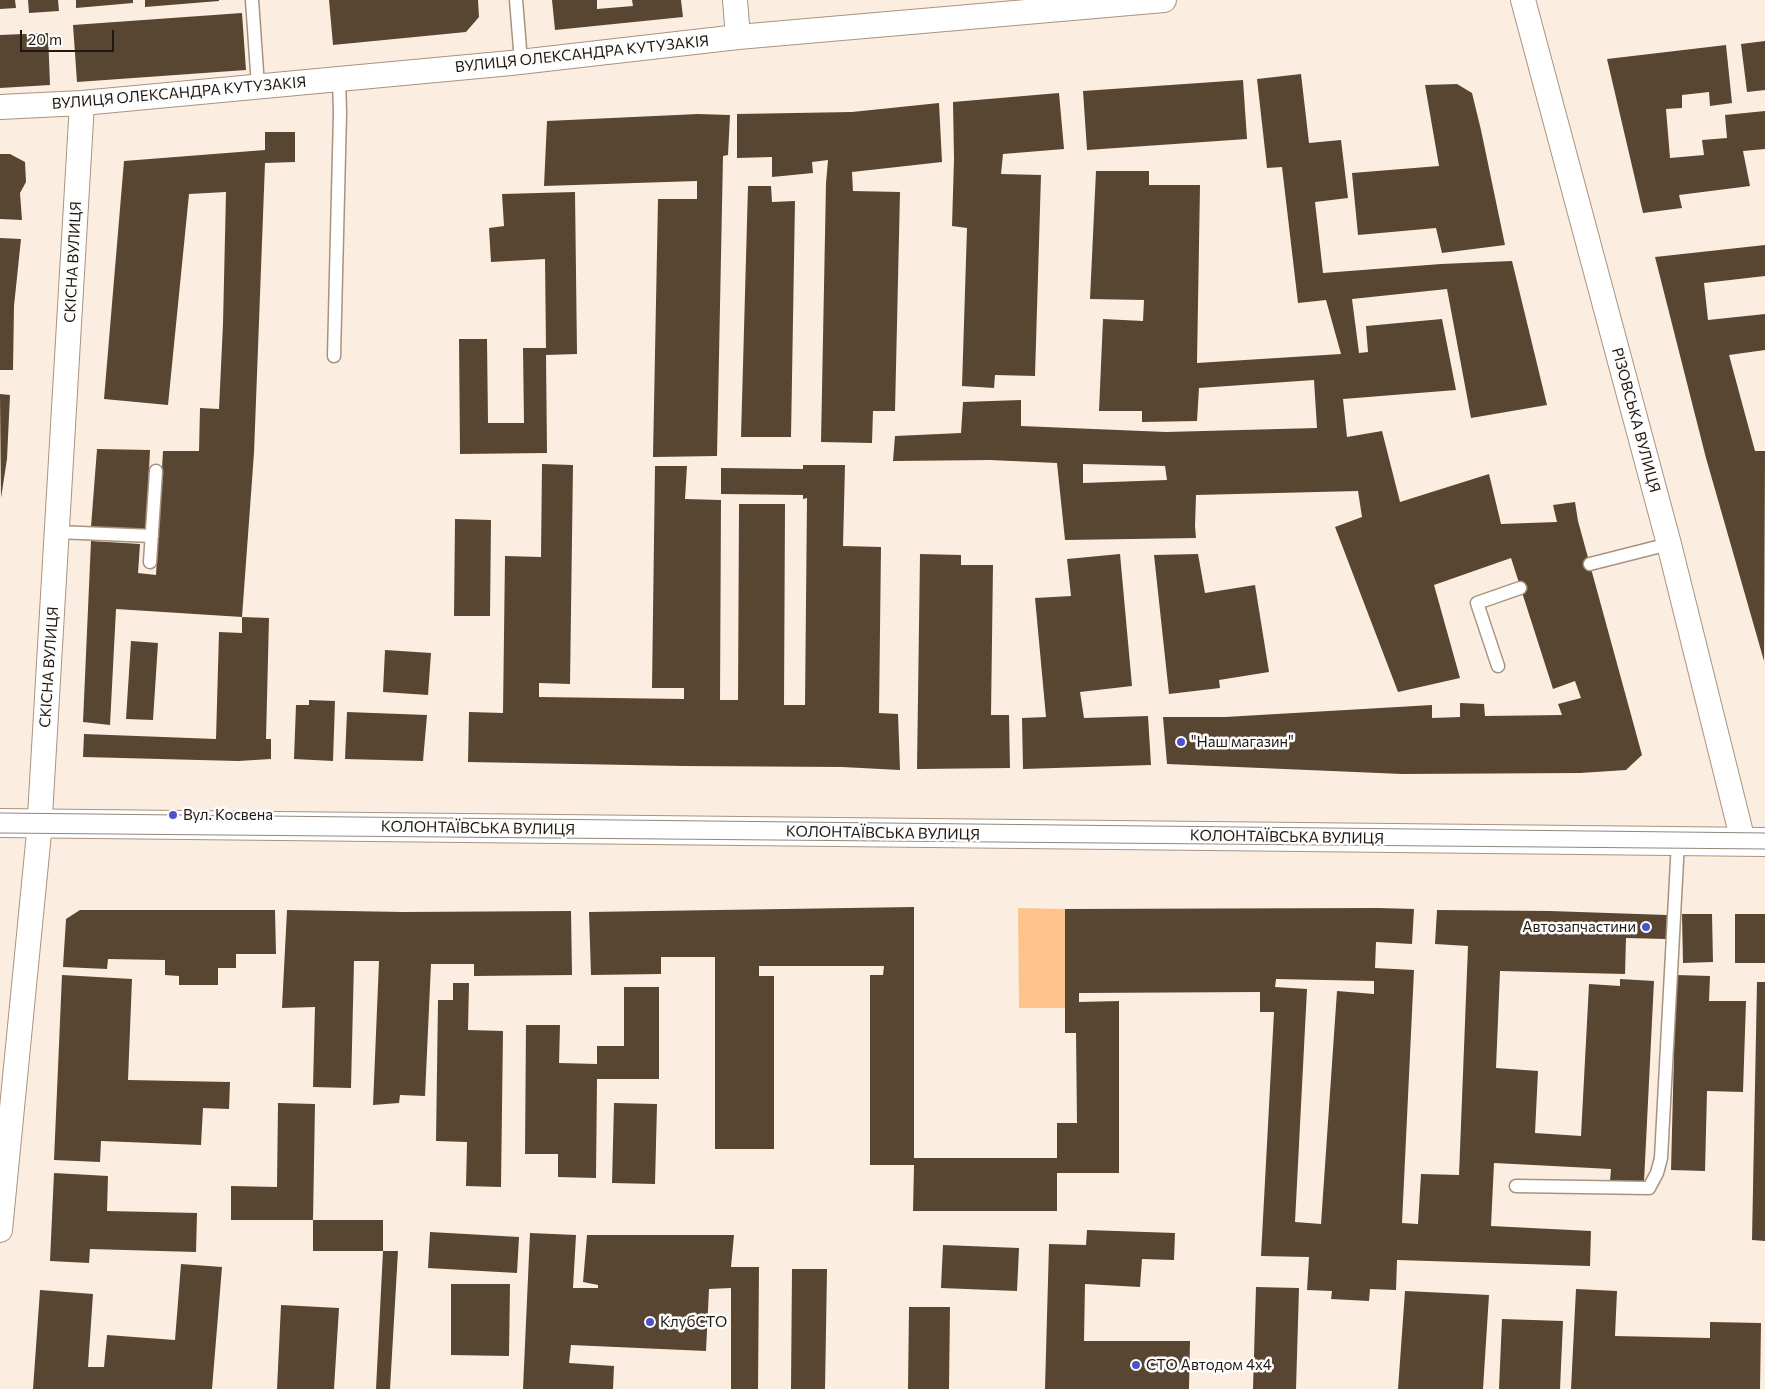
<!DOCTYPE html>
<meta charset="utf-8">
<style>
body{margin:0}
#map{position:relative;width:1765px;height:1389px;overflow:hidden;background:#fbeee0;font-family:Commissioner,sans-serif}
canvas{display:block}
.scale{position:absolute;left:20px;top:30px;width:94px;height:22px;box-sizing:border-box;border:2px solid #211911;border-top:0;padding-left:6px;font-size:15px;line-height:18px;white-space:nowrap;color:#211911;-webkit-text-stroke:4px #fdfdfd;paint-order:stroke}
</style>
<div id="map">
<canvas width="1765" height="1389"></canvas>
<div class="scale">20 m</div>
</div>
<script>
const ctx = document.querySelector('canvas').getContext('2d');
ctx.lineJoin = 'round';
function paint(path, color) {
  ctx.fillStyle = color;
  ctx.fill(path, 'evenodd');
}
function trace(path, color, width, dash) {
  ctx.strokeStyle = color;
  ctx.lineWidth = width;
  ctx.lineCap = dash ? 'butt' : 'round';
  ctx.setLineDash(dash || []);
  ctx.stroke(path);
}
function write(font, color, halo, rows, align = 'center') {
  ctx.font = font + ' Commissioner,sans-serif';
  ctx.lineWidth = 5;
  ctx.setLineDash([]);
  ctx.textBaseline = 'middle';
  ctx.strokeStyle = halo;
  ctx.fillStyle = color;
  for (const [text, x, y, turn = 0] of rows) {
    ctx.save();
    ctx.translate(x, y);
    ctx.rotate((+turn || 0) * Math.PI / 180);
    ctx.textAlign = isNaN(turn) ? turn : align;
    if (halo) ctx.strokeText(text, 0, 0);
    ctx.fillText(text, 0, 0);
    ctx.restore();
  }
}
const green = new Path2D(`
 M 1018,908 L 1065,909 L 1065,1008 L 1019,1008 Z`);
const building = new Path2D(`
 M 0,0 L 15,0 L 16,8 L 0,9 Z
 M 28,0 L 58,0 L 59,11 L 29,13 Z
 M 76,0 L 133,0 L 133,3 L 76,8 Z
 M 145,0 L 219,0 L 219,1 L 145,7 Z
 M 329,0 L 478,0 L 479,17 L 466,32 L 333,45 Z
 M 552,0 L 597,0 L 597,9 L 633,6 L 632,0 L 681,0 L 683,17 L 555,30 Z
 M 242,13 L 246,70 L 77,82 L 73,25 Z
 M 48,33 L 50,85 L 0,88 L 0,35 Z
 M 1765,41 L 1765,90 L 1747,92 L 1741,44 Z
 M 1726,45 L 1732,103 L 1710,106 L 1709,92 L 1682,95 L 1682,108 L 1666,109 L 1670,158 L 1704,155 L 1702,140 L 1727,138 L 1725,115 L 1765,111 L 1765,149 L 1743,151 L 1750,186 L 1679,195 L 1682,208 L 1643,213 L 1607,59 Z
 M 1301,74 L 1309,143 L 1341,140 L 1348,198 L 1315,202 L 1323,273 L 1441,264 L 1512,261 L 1547,405 L 1471,418 L 1447,289 L 1352,299 L 1359,353 L 1368,352 L 1366,326 L 1442,319 L 1456,390 L 1343,399 L 1347,437 L 1382,431 L 1400,502 L 1489,474 L 1501,524 L 1557,522 L 1553,505 L 1575,502 L 1578,521 L 1642,755 L 1626,770 L 1580,773 L 1402,774 L 1167,764 L 1163,717 L 1225,717 L 1432,705 L 1432,718 L 1460,717 L 1460,703 L 1484,704 L 1485,716 L 1562,715 L 1558,704 L 1581,698 L 1575,681 L 1553,689 L 1511,558 L 1434,585 L 1460,678 L 1398,692 L 1335,527 L 1362,517 L 1358,491 L 1196,495 L 1195,526 L 1196,538 L 1065,540 L 1057,463 L 990,460 L 893,461 L 895,436 L 961,433 L 963,402 L 1021,400 L 1021,426 L 1166,432 L 1317,428 L 1314,380 L 1199,388 L 1197,421 L 1142,422 L 1142,411 L 1099,411 L 1103,319 L 1143,321 L 1144,300 L 1090,299 L 1096,171 L 1149,171 L 1149,185 L 1200,185 L 1197,363 L 1341,354 L 1326,300 L 1298,303 L 1282,167 L 1267,168 L 1257,79 ZM 1083,464 L 1165,466 L 1167,480 L 1083,483 Z
 M 1243,80 L 1247,139 L 1087,150 L 1083,91 Z
 M 1457,84 L 1472,93 L 1481,130 L 1505,245 L 1442,253 L 1436,228 L 1358,235 L 1352,173 L 1439,166 L 1425,85 Z
 M 1059,93 L 1064,149 L 1003,154 L 1001,174 L 1041,175 L 1035,376 L 995,375 L 994,388 L 962,386 L 967,228 L 952,226 L 954,159 L 953,102 Z
 M 939,103 L 942,162 L 852,172 L 853,191 L 900,192 L 895,411 L 873,411 L 872,443 L 821,442 L 826,183 L 828,160 L 812,162 L 813,173 L 772,177 L 772,157 L 737,158 L 737,114 L 852,112 Z
 M 698,114 L 730,115 L 728,155 L 723,156 L 717,456 L 653,457 L 658,199 L 697,199 L 697,181 L 544,186 L 547,121 Z
 M 265,132 L 295,132 L 295,162 L 265,163 L 254,453 L 242,617 L 269,618 L 266,739 L 271,739 L 271,759 L 238,761 L 83,757 L 84,734 L 216,739 L 219,632 L 242,633 L 242,617 L 116,609 L 110,725 L 83,722 L 91,541 L 140,544 L 138,573 L 156,575 L 163,451 L 199,451 L 200,408 L 219,409 L 223,324 L 226,192 L 189,194 L 168,405 L 104,399 L 124,161 L 265,150 Z
 M 0,154 L 10,154 L 25,162 L 26,182 L 20,193 L 22,220 L 0,219 Z
 M 748,186 L 771,186 L 772,202 L 795,201 L 791,437 L 741,437 Z
 M 575,192 L 577,354 L 546,355 L 547,453 L 460,454 L 459,339 L 487,339 L 488,423 L 524,423 L 523,348 L 546,348 L 545,259 L 491,262 L 489,228 L 504,226 L 502,194 Z
 M 0,238 L 21,239 L 14,306 L 13,370 L 0,370 Z
 M 1765,245 L 1765,276 L 1704,283 L 1708,320 L 1765,314 L 1765,350 L 1729,355 L 1755,451 L 1765,451 L 1764,661 L 1706,458 L 1655,257 Z
 M 0,394 L 10,395 L 7,459 L 1,498 Z
 M 97,449 L 150,450 L 146,530 L 91,527 Z
 M 542,464 L 573,465 L 570,684 L 539,683 L 539,697 L 684,699 L 684,688 L 652,688 L 655,466 L 687,466 L 685,499 L 721,500 L 720,700 L 738,700 L 739,504 L 785,504 L 784,705 L 805,705 L 807,498 L 803,499 L 803,495 L 721,494 L 721,468 L 803,469 L 803,465 L 845,465 L 843,546 L 881,547 L 879,713 L 898,714 L 900,770 L 842,767 L 684,766 L 468,762 L 469,712 L 503,713 L 505,556 L 541,557 Z
 M 455,519 L 491,520 L 490,616 L 454,616 Z
 M 920,554 L 961,555 L 961,565 L 993,565 L 991,715 L 1009,715 L 1010,768 L 917,769 Z
 M 1120,554 L 1132,686 L 1080,692 L 1084,718 L 1148,716 L 1151,765 L 1023,769 L 1022,718 L 1046,717 L 1035,598 L 1071,596 L 1067,559 Z
 M 1198,554 L 1205,593 L 1255,585 L 1269,672 L 1219,680 L 1220,688 L 1169,694 L 1154,555 Z
 M 131,641 L 158,643 L 153,720 L 126,719 Z
 M 385,650 L 431,653 L 428,695 L 383,692 Z
 M 309,700 L 335,701 L 333,761 L 294,759 L 296,705 L 309,705 Z
 M 347,712 L 427,715 L 423,761 L 345,759 Z
 M 914,907 L 914,1158 L 1057,1158 L 1057,1123 L 1077,1123 L 1076,1033 L 1065,1033 L 1065,909 L 1378,908 L 1414,909 L 1412,944 L 1376,942 L 1375,968 L 1414,970 L 1402,1223 L 1418,1224 L 1421,1174 L 1459,1175 L 1468,946 L 1435,944 L 1437,910 L 1550,911 L 1667,915 L 1666,939 L 1626,938 L 1625,974 L 1500,971 L 1496,1068 L 1538,1071 L 1535,1133 L 1581,1136 L 1589,984 L 1620,986 L 1620,979 L 1654,981 L 1644,1182 L 1610,1181 L 1611,1169 L 1494,1163 L 1491,1226 L 1591,1231 L 1590,1266 L 1397,1260 L 1396,1290 L 1370,1289 L 1369,1301 L 1331,1299 L 1332,1291 L 1307,1290 L 1309,1257 L 1261,1256 L 1274,1012 L 1260,1012 L 1260,992 L 1079,993 L 1079,1002 L 1119,1001 L 1119,1173 L 1057,1173 L 1057,1211 L 913,1211 L 914,1165 L 870,1165 L 870,975 L 883,975 L 884,966 L 759,966 L 759,976 L 774,976 L 774,1149 L 715,1149 L 715,957 L 661,957 L 661,974 L 591,975 L 589,912 ZM 1276,979 L 1374,981 L 1374,994 L 1337,991 L 1321,1224 L 1295,1222 L 1307,989 L 1275,987 Z
 M 80,910 L 275,910 L 276,954 L 236,954 L 236,968 L 218,968 L 218,985 L 179,985 L 179,976 L 165,975 L 165,960 L 108,959 L 107,969 L 63,967 L 66,919 Z
 M 287,910 L 404,912 L 571,911 L 572,975 L 474,976 L 474,964 L 431,964 L 425,1096 L 400,1095 L 399,1103 L 373,1105 L 379,961 L 354,961 L 351,1088 L 313,1087 L 315,1007 L 282,1008 Z
 M 1682,914 L 1712,914 L 1713,962 L 1683,963 Z
 M 1735,914 L 1765,914 L 1765,963 L 1735,963 Z
 M 62,975 L 132,979 L 128,1080 L 230,1082 L 229,1109 L 203,1108 L 201,1145 L 101,1141 L 100,1162 L 54,1160 Z
 M 1676,975 L 1710,976 L 1709,1001 L 1746,1001 L 1743,1092 L 1707,1091 L 1705,1171 L 1671,1170 Z
 M 1757,982 L 1765,982 L 1765,1241 L 1752,1240 Z
 M 453,983 L 469,983 L 468,1030 L 503,1031 L 501,1187 L 466,1186 L 467,1142 L 436,1141 L 438,1000 L 453,1000 Z
 M 624,987 L 659,987 L 659,1079 L 597,1079 L 596,1178 L 558,1177 L 558,1154 L 525,1154 L 526,1025 L 560,1025 L 559,1063 L 597,1064 L 597,1046 L 624,1046 Z
 M 278,1103 L 315,1104 L 313,1220 L 383,1220 L 383,1251 L 313,1251 L 313,1220 L 231,1220 L 231,1186 L 277,1187 Z
 M 614,1103 L 657,1104 L 655,1184 L 612,1183 Z
 M 54,1173 L 108,1176 L 107,1211 L 197,1213 L 196,1252 L 90,1249 L 89,1263 L 50,1261 Z
 M 1087,1230 L 1175,1233 L 1174,1260 L 1142,1259 L 1140,1287 L 1085,1284 L 1084,1341 L 1190,1341 L 1189,1389 L 1045,1389 L 1049,1244 L 1086,1245 Z
 M 430,1232 L 519,1237 L 517,1273 L 428,1268 Z
 M 530,1233 L 576,1235 L 573,1288 L 598,1288 L 598,1285 L 583,1282 L 587,1235 L 734,1235 L 731,1267 L 759,1267 L 758,1389 L 731,1389 L 731,1288 L 709,1289 L 706,1351 L 571,1345 L 569,1363 L 614,1366 L 613,1389 L 523,1389 Z
 M 943,1245 L 1019,1248 L 1017,1291 L 941,1288 Z
 M 383,1251 L 398,1251 L 390,1389 L 376,1389 Z
 M 181,1264 L 222,1267 L 212,1389 L 33,1389 L 40,1290 L 93,1294 L 88,1367 L 104,1367 L 107,1335 L 175,1340 Z
 M 792,1269 L 827,1269 L 825,1389 L 791,1389 Z
 M 451,1284 L 510,1284 L 509,1356 L 451,1355 Z
 M 1256,1287 L 1299,1288 L 1296,1389 L 1253,1389 Z
 M 1576,1289 L 1617,1291 L 1615,1336 L 1710,1338 L 1710,1322 L 1761,1323 L 1760,1389 L 1571,1389 Z
 M 1405,1291 L 1489,1295 L 1483,1389 L 1398,1389 Z
 M 281,1305 L 339,1308 L 334,1389 L 277,1389 Z
 M 909,1307 L 950,1307 L 949,1389 L 908,1389 Z
 M 1502,1319 L 1563,1321 L 1560,1389 L 1499,1389 Z`);
const lane = new Path2D(`
 M 252,0 L 258,86
 M 516,0 L 521,61
 M 334,356 L 340,113 L 339,79
 M 57,532 L 152,536
 M 150,562 L 156,471
 M 1590,564 L 1669,544
 M 1498,666 L 1477,603 L 1520,588
 M 1516,1186 L 1649,1188 L 1657,1173 L 1661,1158 L 1678,842`);
const street = new Path2D(`
 M 735,0 L 738,37
 M 1523,0 L 1669,544 L 1741,833 L 1741,842
 M 0,107 L 82,103 L 339,79 L 511,63 L 738,37 L 1164,0
 M 0,1230 L 39,833 L 82,103`);
const secondary = new Path2D(`
 M 0,823 L 1765,842`);
const tram = new Path2D(`
 M 0,813 L 1765,833
 M 0,833 L 1765,849`);
const markers = [
 [1181,742,5,"#4f53ca"],
 [173,815,5,"#4f53ca"],
 [1646,927,5,"#4f53ca"],
 [650,1322,5,"#4f53ca"],
 [1136,1365,5,"#4f53ca"]
];
const streetNames = [
 ["ВУЛИЦЯ ОЛЕКСАНДРА КУТУЗАКІЯ",582,54,-6],
 ["ВУЛИЦЯ ОЛЕКСАНДРА КУТУЗАКІЯ",179,93,-5],
 ["CКІСНА ВУЛИЦЯ",73,262,-87],
 ["РІЗОВСЬКА ВУЛИЦЯ",1636,420,75],
 ["CКІСНА ВУЛИЦЯ",49,667,-86],
 ["КОЛОНТАЇВСЬКА ВУЛИЦЯ",478,828,1],
 ["КОЛОНТАЇВСЬКА ВУЛИЦЯ",883,833,1],
 ["КОЛОНТАЇВСЬКА ВУЛИЦЯ",1287,837,1]
];
const poiNames = [
 ["\"Наш магазин\"",1191,742],
 ["Вул. Косвена",183,815],
 ["Автозапчастини",1636,927,"right"],
 ["КлубСТО",660,1322],
 ["СТО Автодом 4х4",1146,1365]
];
paint(green, '#fcc48c');
paint(building, '#584633');
trace(lane, '#a8937f', 15);
trace(street, '#a8937f', 26);
trace(secondary, '#a8937f', 30);
trace(lane, '#fff', 12);
trace(street, '#fff', 24);
trace(secondary, '#fff', 28);
trace(tram, '#91877c', 1);
for (const [x, y, r, color] of markers) {
  const dot = new Path2D();
  dot.arc(x, y, r, 0, 2 * Math.PI);
  ctx.fillStyle = color;
  ctx.fill(dot);
  trace(dot, '#fdfdfd', 2);
}
write('15px', '#211911', '#fdfdfd', streetNames);
write('15px', '#211911', '#fdfdfd', poiNames, 'left');
</script>
